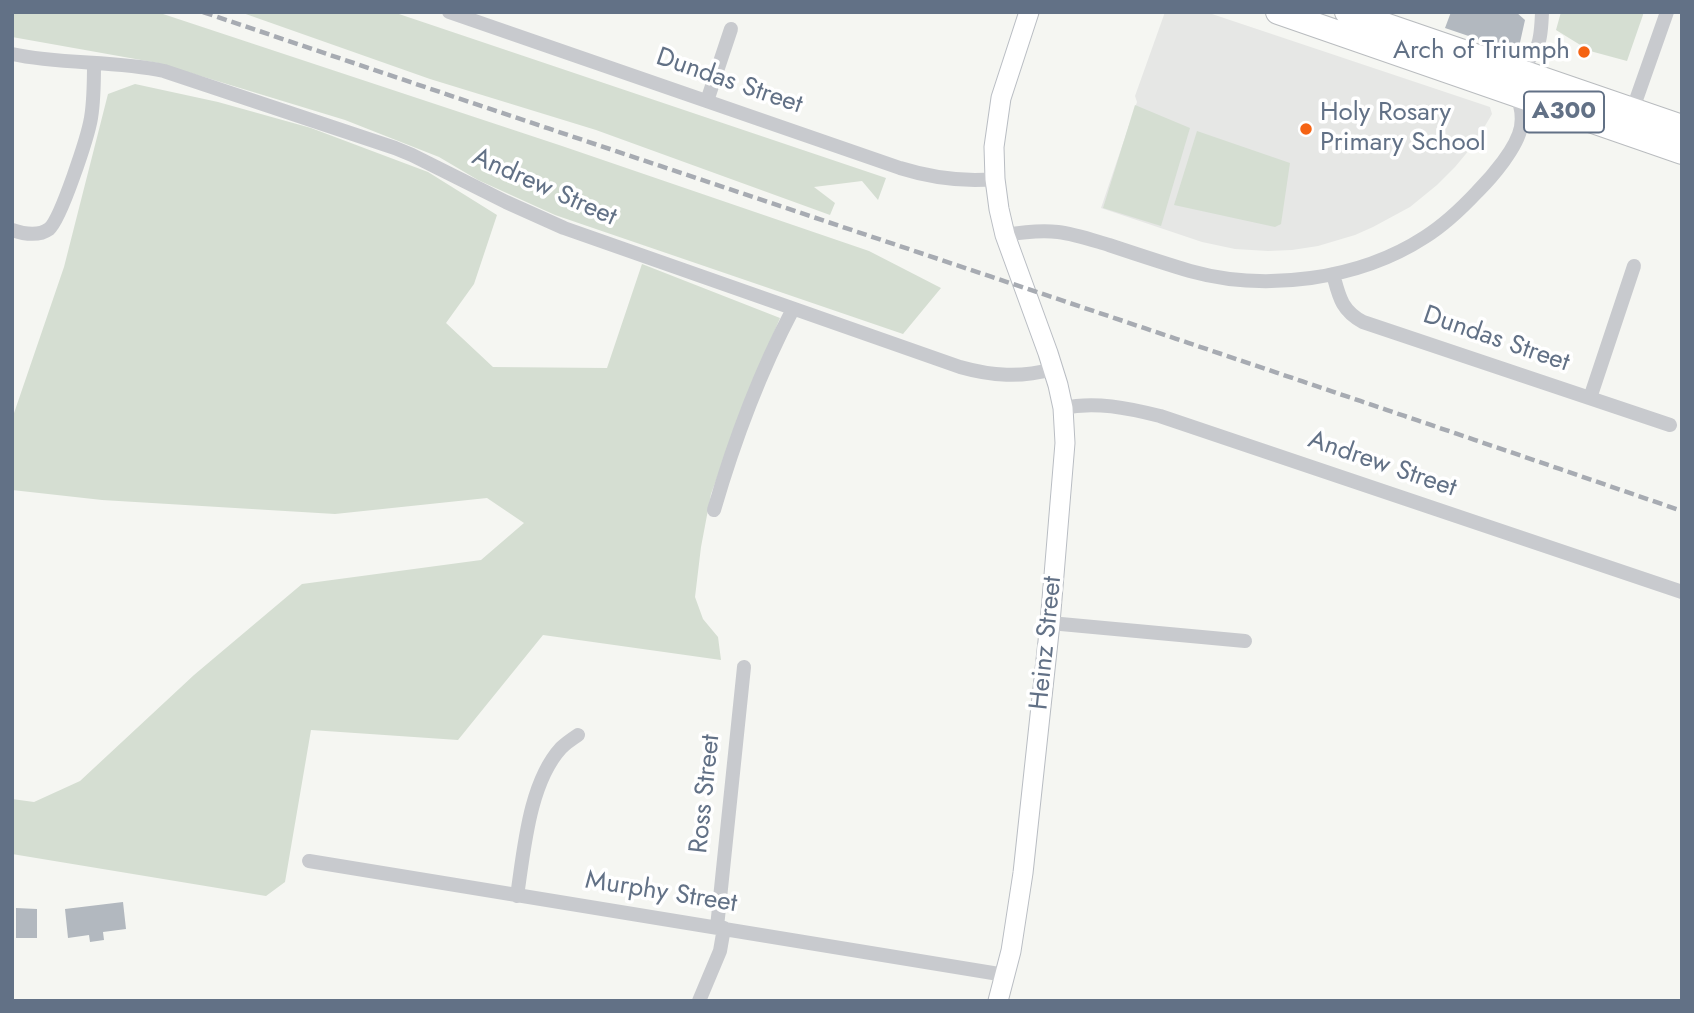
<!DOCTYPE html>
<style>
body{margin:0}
#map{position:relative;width:1694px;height:1013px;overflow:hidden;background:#f5f6f2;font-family:Jost,sans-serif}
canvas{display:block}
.frame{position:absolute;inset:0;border:14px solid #627186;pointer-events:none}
</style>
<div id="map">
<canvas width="1694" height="1013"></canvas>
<div class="frame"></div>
</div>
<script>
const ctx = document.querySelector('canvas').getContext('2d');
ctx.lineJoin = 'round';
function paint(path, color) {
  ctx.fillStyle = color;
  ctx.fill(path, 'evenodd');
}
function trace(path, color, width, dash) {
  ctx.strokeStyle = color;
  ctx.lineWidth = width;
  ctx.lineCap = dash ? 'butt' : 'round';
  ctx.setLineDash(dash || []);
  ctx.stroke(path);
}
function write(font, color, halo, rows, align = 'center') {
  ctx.font = font + ' Jost,sans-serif';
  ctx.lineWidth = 7;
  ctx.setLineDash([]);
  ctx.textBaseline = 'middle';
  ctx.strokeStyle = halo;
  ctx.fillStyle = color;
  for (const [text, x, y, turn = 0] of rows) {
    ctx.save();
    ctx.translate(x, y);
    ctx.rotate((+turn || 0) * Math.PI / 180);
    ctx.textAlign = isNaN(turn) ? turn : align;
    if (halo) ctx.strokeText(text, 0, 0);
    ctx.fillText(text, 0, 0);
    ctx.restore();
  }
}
const built = new Path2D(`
 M 1165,12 L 1206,12 L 1490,107 L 1492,114 L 1475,143 L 1455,167 L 1437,185 L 1410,207 L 1373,227 L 1355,235 L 1318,246 L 1292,250 L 1268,251 L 1235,249 L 1202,242 L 1101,208 L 1137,102 L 1135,96 Z`);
const green = new Path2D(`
 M 12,12 L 157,12 L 562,146 L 869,251 L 941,288 L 903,334 L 555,215 L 478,180 L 439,157 L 345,120 L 158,63 L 12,37 Z
 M 240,12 L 393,12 L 886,178 L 878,200 L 862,181 L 814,187 L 835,203 L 830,215 L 596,130 L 430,79 Z
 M 1561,12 L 1644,12 L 1627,61 L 1590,51 L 1556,30 Z
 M 135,84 L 218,102 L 311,128 L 428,172 L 497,215 L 474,284 L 446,323 L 493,367 L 607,368 L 642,264 L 780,318 L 744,404 L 711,494 L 701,547 L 695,597 L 703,619 L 718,637 L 721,660 L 543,635 L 458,740 L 311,730 L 285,882 L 266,896 L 12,854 L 12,799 L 34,802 L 80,781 L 194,675 L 302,584 L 481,560 L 524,523 L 487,498 L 335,514 L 102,500 L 12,490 L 12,419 L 64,267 L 108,94 Z
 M 1135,105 L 1190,128 L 1161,226 L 1103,208 Z
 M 1197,131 L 1290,163 L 1281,224 L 1275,227 L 1174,205 Z`);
const building = new Path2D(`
 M 1451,12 L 1516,12 L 1525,20 L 1519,47 L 1513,51 L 1445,28 Z
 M 123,902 L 126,929 L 103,932 L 104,940 L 90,942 L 89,935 L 68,938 L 65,909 Z
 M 16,908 L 37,909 L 37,938 L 16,938 Z`);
const street = new Path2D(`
 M 449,12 L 900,168 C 932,178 962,182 995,179
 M 12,54 C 62,65 114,60 164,71 L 395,148 L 412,155 L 506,202 L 564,228 L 960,367 C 992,376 1021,378 1053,369
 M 1518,71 C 1540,50 1541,42 1542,12
 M 707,101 L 731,29
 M 1630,117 L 1667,12
 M 12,230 C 24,234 38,237 49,229 C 61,219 88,136 91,118 C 94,100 94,82 94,64
 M 1005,235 C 1023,232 1040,230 1058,232 C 1075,234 1092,240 1109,245 C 1136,254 1163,263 1190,271 C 1265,292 1359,280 1425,237 C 1444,225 1461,209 1477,192 C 1492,177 1517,148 1521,127 C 1523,116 1521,106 1517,96
 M 1333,274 C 1339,296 1341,310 1363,322 L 1670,425
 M 1590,398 L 1634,266
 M 1063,408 C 1095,401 1128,408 1160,416 L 1682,592
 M 714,510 C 734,441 760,372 793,309
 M 1050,623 L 1245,641
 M 309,861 L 1005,975
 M 517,896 C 524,850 529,783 561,748 C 566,743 572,739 578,735
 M 717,927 L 744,667
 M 699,1001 L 720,951 L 724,928`);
const secondary = new Path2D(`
 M 998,1001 L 1011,951 L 1023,873 L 1050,623 L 1065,443 L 1063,408 L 1058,385 L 1048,353 L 1005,235 L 999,209 L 995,179 L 994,147 L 1001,98 L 1029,12`);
const highway = new Path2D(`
 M 1278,12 L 1682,152
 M 1347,12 L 1682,127`);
const rail = new Path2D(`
 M 203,12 C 695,179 1190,341 1682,511`);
const markers = [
 [1584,52,7,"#f56313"],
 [1306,129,7,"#f56313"]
];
const shields = [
 [1564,112,80]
];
const shieldNames = [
 ["A300",1564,112]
];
const poiNames = [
 ["Arch of Triumph",1570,52],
 ["Holy Rosary",1320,114,"left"],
 ["Primary School",1320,144,"left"]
];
const streetNames = [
 ["Dundas Street",729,82,19],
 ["Andrew Street",544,188,24],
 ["Dundas Street",1496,340,19],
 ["Andrew Street",1382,465,19],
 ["Heinz Street",1047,643,-84],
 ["Ross Street",706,794,-84],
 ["Murphy Street",661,893,9]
];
paint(built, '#e6e7e5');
paint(green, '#d5ded2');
paint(building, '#b2b8bf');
trace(secondary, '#b9bdc3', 21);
trace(highway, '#b9bcbf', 26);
trace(street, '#c8cace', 14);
trace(secondary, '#fff', 19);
trace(highway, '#fff', 24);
trace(rail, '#a7abb2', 4.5, [10, 5]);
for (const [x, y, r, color] of markers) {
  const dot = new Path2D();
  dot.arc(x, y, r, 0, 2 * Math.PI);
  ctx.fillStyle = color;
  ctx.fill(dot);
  trace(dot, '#fff', 2.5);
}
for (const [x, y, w] of shields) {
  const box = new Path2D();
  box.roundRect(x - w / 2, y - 20.5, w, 41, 5);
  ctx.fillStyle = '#fff';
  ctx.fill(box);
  trace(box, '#627186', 2);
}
write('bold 24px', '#627186', null, shieldNames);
write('26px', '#627186', '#fff', poiNames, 'right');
write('26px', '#627186', '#fff', streetNames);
</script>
